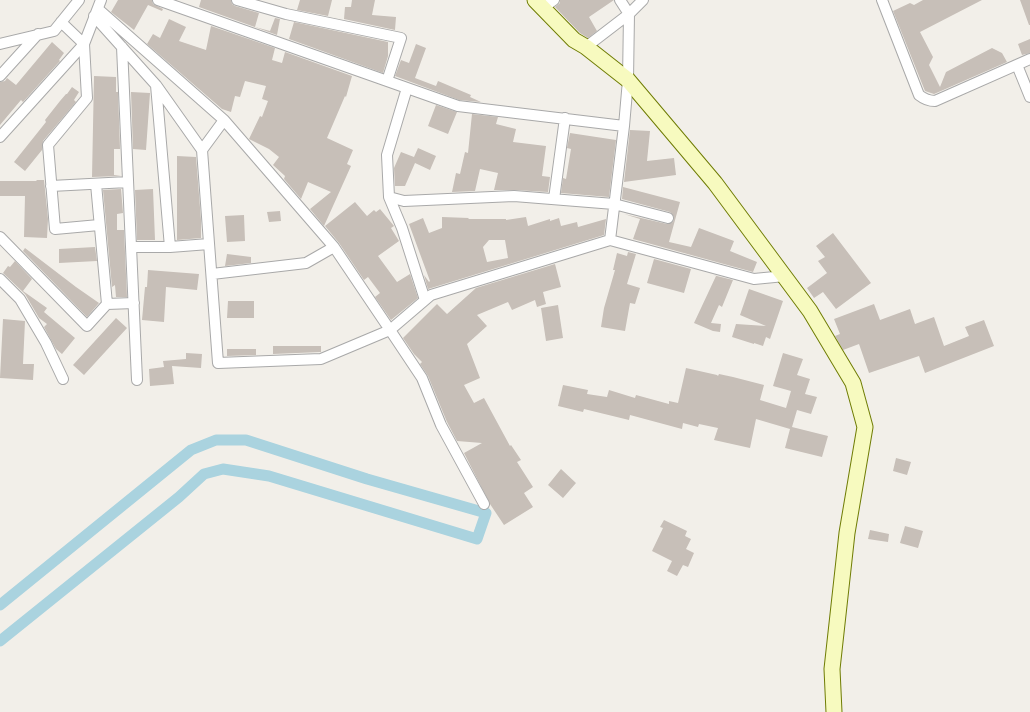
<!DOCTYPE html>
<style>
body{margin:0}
canvas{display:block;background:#f2efe9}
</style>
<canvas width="1030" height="712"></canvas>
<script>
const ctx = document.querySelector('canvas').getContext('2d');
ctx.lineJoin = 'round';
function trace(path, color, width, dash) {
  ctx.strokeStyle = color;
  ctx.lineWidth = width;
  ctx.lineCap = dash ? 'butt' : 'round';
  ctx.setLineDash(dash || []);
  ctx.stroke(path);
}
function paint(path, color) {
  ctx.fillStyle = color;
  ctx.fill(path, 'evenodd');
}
const canal = new Path2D(`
 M 0,605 L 191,450 L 216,440 L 246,440 L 367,479 L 486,513 L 477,539 L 269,476 L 223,469 L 204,474 L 179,497 L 0,641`);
const building = new Path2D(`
 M 118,0 L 152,0 L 153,4 L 163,9 L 162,11 L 148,5 L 134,30 L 111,12 Z
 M 201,0 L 231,0 L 232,4 L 235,6 L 259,13 L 255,27 L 270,31 L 275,18 L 280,19 L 277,35 L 199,7 Z
 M 300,0 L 332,0 L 328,16 L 297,10 Z
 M 352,0 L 375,0 L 372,15 L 396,17 L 395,30 L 344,19 L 345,7 L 351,7 Z
 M 560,0 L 614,0 L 589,17 L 597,31 L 588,38 L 580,33 L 555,7 L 560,3 Z
 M 923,0 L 982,0 L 920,32 L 933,57 L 929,65 L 940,87 L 946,72 L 992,48 L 1002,53 L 1007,62 L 934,94 L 925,91 L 893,11 L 910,3 L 914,5 Z
 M 1020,0 L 1030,0 L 1030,25 L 1029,25 Z
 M 169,19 L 186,27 L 179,41 L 206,50 L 211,26 L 275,48 L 272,60 L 282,63 L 285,52 L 352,76 L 346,97 L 345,96 L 327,138 L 353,150 L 347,164 L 351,166 L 324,226 L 310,209 L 331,192 L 308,182 L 301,199 L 284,179 L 285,176 L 273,165 L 279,157 L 269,149 L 249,139 L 260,116 L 262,117 L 268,101 L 262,99 L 266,86 L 245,81 L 240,97 L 235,96 L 231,112 L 222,109 L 147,44 L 153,34 L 160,38 Z
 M 294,22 L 388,42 L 388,56 L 383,73 L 289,39 Z
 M 1030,39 L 1030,53 L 1022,55 L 1018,44 Z
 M 52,42 L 64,53 L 59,60 L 60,61 L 23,102 L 21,100 L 0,125 L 0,82 L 5,81 L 7,78 L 16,85 Z
 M 416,44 L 426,48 L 415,78 L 436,86 L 438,81 L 471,95 L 470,97 L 481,102 L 459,100 L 395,76 L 401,60 L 409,63 Z
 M 94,76 L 116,77 L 116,92 L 118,92 L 120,149 L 114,149 L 114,175 L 121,176 L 92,177 Z
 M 72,87 L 79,92 L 74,100 L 76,102 L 43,141 L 42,150 L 25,171 L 14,162 L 46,122 L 45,120 L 60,101 L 66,94 L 67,94 Z
 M 131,92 L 150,93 L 146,150 L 133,149 Z
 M 436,105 L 457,112 L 448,134 L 428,126 Z
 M 472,114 L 498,117 L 496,124 L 516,129 L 513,142 L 546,146 L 542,176 L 550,177 L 548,192 L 515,190 L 494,190 L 498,173 L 480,169 L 475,191 L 452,192 L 456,173 L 460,174 L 465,152 L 468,153 Z
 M 630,130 L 650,131 L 647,161 L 674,158 L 676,175 L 624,182 Z
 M 570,133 L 616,140 L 609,197 L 561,193 L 563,178 L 566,179 L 571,149 L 567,148 Z
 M 418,148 L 436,156 L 430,170 L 415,163 L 405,186 L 395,186 L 394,168 L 401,152 L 414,157 Z
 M 177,156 L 196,157 L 201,220 L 201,238 L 177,240 Z
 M 36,180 L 44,180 L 48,219 L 47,238 L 24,237 L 25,196 L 0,196 L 0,181 L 37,181 Z
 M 623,187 L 680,202 L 669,242 L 691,247 L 699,228 L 734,241 L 730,251 L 757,262 L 753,272 L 633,239 L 640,219 L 624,214 L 667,224 L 673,222 L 674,217 L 670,212 L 622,199 Z
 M 121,189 L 123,213 L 117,214 L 117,230 L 124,230 L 127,297 L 116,297 L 115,285 L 112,287 L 103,190 Z
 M 153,189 L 155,240 L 137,240 L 135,190 Z
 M 355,202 L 367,216 L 374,210 L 376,212 L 380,209 L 394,226 L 391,228 L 399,241 L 378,256 L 397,282 L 410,274 L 418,298 L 391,320 L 375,297 L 380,293 L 368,277 L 364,280 L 339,243 L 325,226 Z
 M 280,211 L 281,221 L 269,222 L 267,212 Z
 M 244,215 L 245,241 L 227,242 L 225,216 Z
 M 442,217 L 469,218 L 468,219 L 506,219 L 506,220 L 526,217 L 528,226 L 550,219 L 550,221 L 559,218 L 561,226 L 577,222 L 578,227 L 606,219 L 604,235 L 428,289 L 424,275 L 429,282 L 430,281 L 409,224 L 423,218 L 429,233 L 442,228 ZM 489,240 L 505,240 L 508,258 L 487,262 L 483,247 Z
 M 833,233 L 871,283 L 836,309 L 823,292 L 814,298 L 807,288 L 827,273 L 818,261 L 825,257 L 816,246 Z
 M 95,247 L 97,261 L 59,263 L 59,249 Z
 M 25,248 L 76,287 L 99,303 L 87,317 L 23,251 Z
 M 628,252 L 636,254 L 627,284 L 640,288 L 635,304 L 630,303 L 625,331 L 601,327 L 604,308 L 615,270 L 613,270 L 617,253 L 627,256 Z
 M 227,254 L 251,257 L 251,263 L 225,266 Z
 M 654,259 L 691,269 L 684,293 L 647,283 Z
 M 15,261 L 32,279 L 23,291 L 47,308 L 44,312 L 75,338 L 62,354 L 56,349 L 44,327 L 47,324 L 39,318 L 25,294 L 3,273 L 8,266 L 10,267 Z
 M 555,264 L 561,287 L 543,292 L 546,304 L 537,307 L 535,300 L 512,310 L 508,302 L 477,315 L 487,326 L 467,344 L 480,378 L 464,385 L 474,403 L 484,398 L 510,446 L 511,445 L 521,460 L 517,462 L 533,487 L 524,493 L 533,507 L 504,525 L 490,504 L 464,453 L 482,443 L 457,441 L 447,422 L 428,376 L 420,364 L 422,362 L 414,354 L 403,338 L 437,304 L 447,314 L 476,288 Z
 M 148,270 L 199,274 L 197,290 L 166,287 L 164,322 L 142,320 L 145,287 L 147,287 Z
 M 713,275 L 733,280 L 722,307 L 719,305 L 711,323 L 721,324 L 720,332 L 713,331 L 694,323 L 716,276 Z
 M 749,289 L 783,301 L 770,339 L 766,337 L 763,346 L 754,343 L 754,344 L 732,337 L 736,324 L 766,326 L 740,315 Z
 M 228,301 L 254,301 L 254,318 L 227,318 Z
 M 874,304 L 880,320 L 910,309 L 915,324 L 934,317 L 944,346 L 969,336 L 965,327 L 984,320 L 994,346 L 925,373 L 919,356 L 869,373 L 859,344 L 843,350 L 835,336 L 840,334 L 834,319 Z
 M 558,305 L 563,338 L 546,341 L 541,308 Z
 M 116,318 L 127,328 L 84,375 L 73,365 Z
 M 3,319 L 25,321 L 23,364 L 34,364 L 33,380 L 0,378 Z
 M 273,346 L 321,346 L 321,352 L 273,354 Z
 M 227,349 L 256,349 L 256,355 L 227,356 Z
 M 186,353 L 202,354 L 201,368 L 172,366 L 174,384 L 150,386 L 149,369 L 164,367 L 163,361 L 186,359 Z
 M 783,353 L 803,359 L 797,375 L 810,379 L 805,394 L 817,397 L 811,414 L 797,410 L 792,427 L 828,436 L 822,457 L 785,448 L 790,429 L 756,419 L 750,448 L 714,440 L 718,428 L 699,424 L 698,427 L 683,423 L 682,429 L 630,415 L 629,420 L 584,409 L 583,412 L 558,406 L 563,385 L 588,390 L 587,394 L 607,397 L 609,390 L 635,398 L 636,395 L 669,404 L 669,401 L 678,403 L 686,368 L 717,375 L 718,376 L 719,374 L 733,377 L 764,385 L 760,400 L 786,408 L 791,391 L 773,386 Z
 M 896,458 L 911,462 L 907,475 L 893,471 Z
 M 561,469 L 576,483 L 563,498 L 548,485 Z
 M 664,520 L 687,531 L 685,536 L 691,539 L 686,549 L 694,553 L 688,567 L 683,565 L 677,576 L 667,571 L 672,561 L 652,551 L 663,528 L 660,527 Z
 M 905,526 L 923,531 L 918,548 L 900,543 Z
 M 870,530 L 889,534 L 888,542 L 868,539 Z`);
const street = new Path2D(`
 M 158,0 L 458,106 L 624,126 L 628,80 L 629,14 L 620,0
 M 237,0 L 286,14 L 401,38 L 387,81
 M 882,0 L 919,95 C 924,99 928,101 935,101 L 1030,59
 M 543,8 L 554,0
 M 94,16 L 156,85 L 202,150 L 218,363 L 321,359 L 390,330 L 334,247 L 224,120 L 98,9
 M 61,22 L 84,44 L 101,0
 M 0,44 L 54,31 L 79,0
 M 122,47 L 137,380
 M 586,47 L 629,14 L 643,0
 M 1017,65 L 1030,97
 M 0,76 L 38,34
 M 156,85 L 170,247
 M 407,88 L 387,155 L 389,197 L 402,228 L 425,300
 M 0,137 L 84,44 L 87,98 L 48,145 L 55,229 L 99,225
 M 202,150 L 224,120
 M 96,184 L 107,304
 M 51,186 L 128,182
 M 389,197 L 404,201 L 514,196 L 614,204 L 668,218
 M 554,199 L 565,118
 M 0,237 L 87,326 L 107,304 L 134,303
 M 610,240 L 624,126
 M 131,247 L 170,247 L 209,244
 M 212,274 L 306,263 L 334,247
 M 0,279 L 20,299 L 46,343 L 63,379
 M 484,504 L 441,425 L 422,378 L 390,330 L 431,295 L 610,240 L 754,279 L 785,276`);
const secondary = new Path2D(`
 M 535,0 L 574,40 L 586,47 L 628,80 L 715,183 L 810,311 L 853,383 L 865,427 L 847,533 L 832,669 L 834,712`);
trace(canal, '#aad3df', 11);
paint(building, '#c7bfb8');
trace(street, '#a9a9a9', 12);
trace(secondary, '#707d05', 17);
trace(street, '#fff', 10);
trace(secondary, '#f7fabf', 15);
</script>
